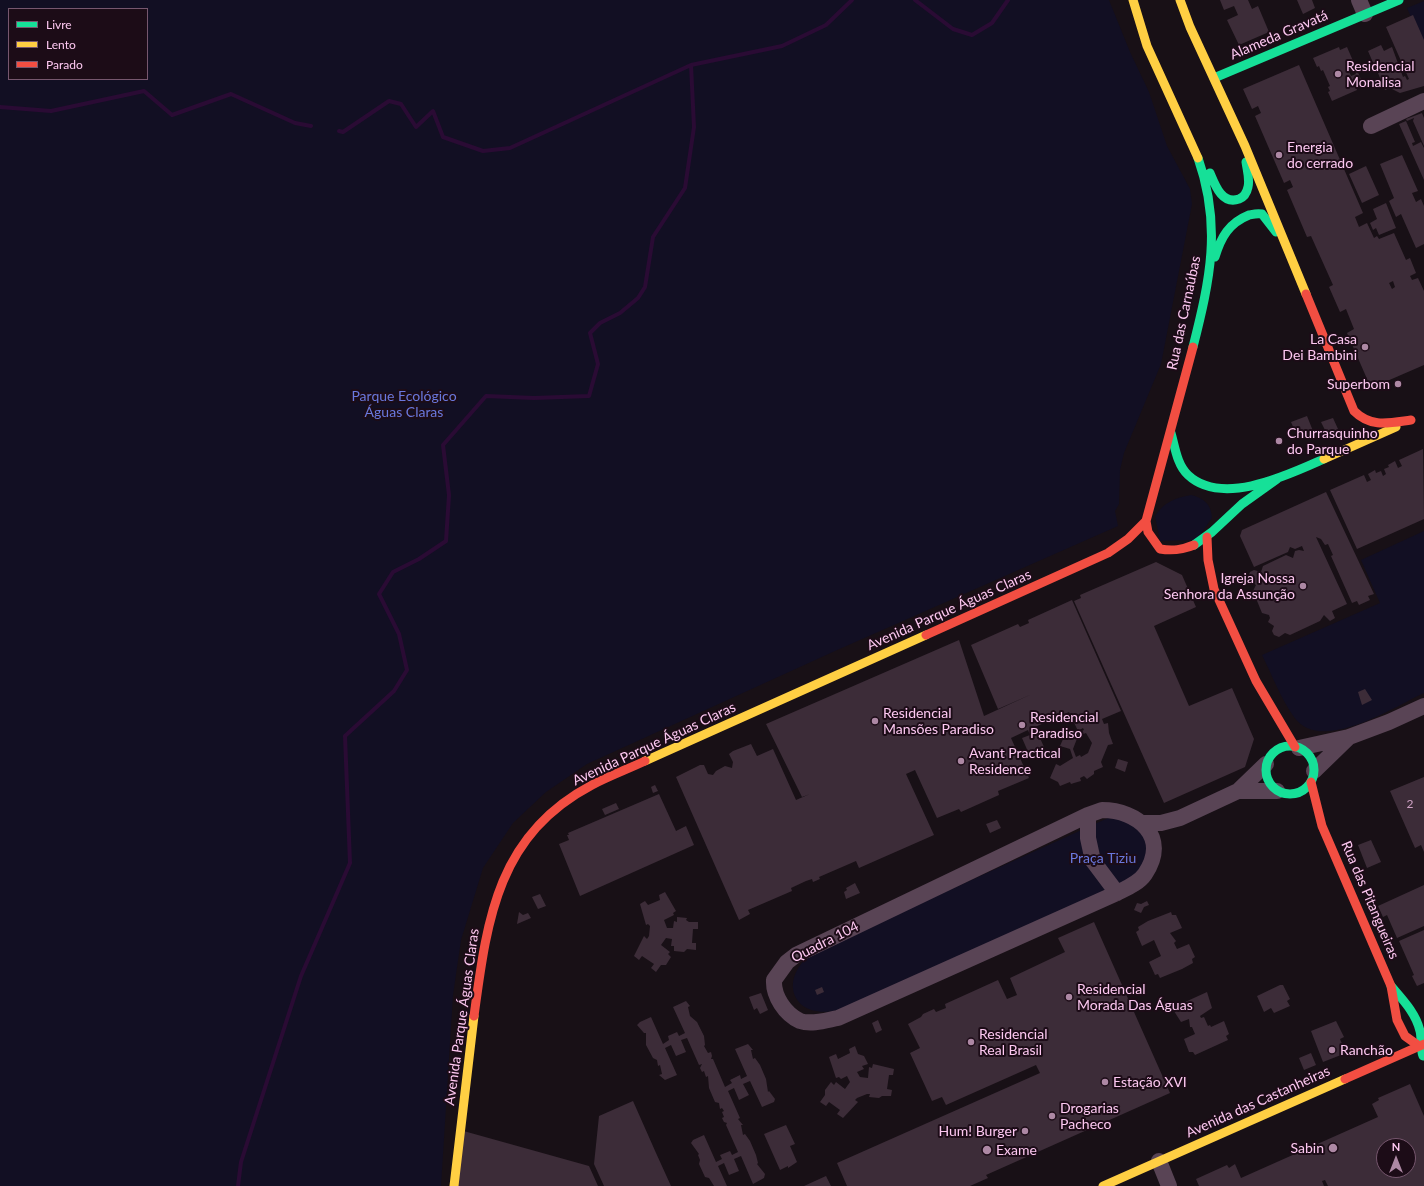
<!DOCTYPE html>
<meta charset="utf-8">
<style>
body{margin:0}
#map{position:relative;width:1424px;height:1186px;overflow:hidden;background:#181016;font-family:Lato,sans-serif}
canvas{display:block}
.legend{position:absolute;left:8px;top:8px;width:140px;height:72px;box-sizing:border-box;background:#1c0c17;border:1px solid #76576e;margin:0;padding:5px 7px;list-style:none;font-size:12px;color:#fdc8f1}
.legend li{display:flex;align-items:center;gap:8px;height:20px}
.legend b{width:20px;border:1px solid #76576e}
.north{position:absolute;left:1376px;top:1138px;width:40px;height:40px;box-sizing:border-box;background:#1c0c17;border:1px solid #76576e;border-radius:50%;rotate:0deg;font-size:11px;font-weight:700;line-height:16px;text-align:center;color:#fdc8f1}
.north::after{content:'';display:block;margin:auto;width:14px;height:18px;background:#ad88a4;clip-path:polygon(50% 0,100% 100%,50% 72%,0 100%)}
</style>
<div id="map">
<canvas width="1424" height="1186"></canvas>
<ul class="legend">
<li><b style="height:5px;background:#16e098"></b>Livre</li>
<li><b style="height:5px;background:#ffcf43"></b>Lento</li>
<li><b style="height:5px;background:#f24e42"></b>Parado</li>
</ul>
<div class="north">N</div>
</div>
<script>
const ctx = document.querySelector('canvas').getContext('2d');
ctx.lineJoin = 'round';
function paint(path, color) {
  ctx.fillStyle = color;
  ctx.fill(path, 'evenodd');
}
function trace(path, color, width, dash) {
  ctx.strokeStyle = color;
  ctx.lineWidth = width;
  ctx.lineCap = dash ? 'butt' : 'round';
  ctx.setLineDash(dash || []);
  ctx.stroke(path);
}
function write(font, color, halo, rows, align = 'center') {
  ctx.font = font + ' Lato,sans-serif';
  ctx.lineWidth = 4;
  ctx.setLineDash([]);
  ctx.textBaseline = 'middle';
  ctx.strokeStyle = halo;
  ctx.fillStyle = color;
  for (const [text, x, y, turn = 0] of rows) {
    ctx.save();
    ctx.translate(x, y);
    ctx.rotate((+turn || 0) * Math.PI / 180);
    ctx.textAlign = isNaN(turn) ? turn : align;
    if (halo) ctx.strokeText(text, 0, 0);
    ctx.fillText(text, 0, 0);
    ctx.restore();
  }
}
const green = new Path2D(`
 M 0,0 L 1109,0 L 1130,52 L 1149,92 L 1167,146 L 1190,189 L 1192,204 L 1161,364 L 1124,453 L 1120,470 L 1119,504 L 1115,511 L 1118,526 L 835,651 L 587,764 L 546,792 L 513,823 L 483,868 L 461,940 L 453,995 L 441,1186 L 0,1186 ZM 9,9 L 147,9 L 147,79 L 9,79 Z
 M 1424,1 L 1424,46 L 1407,8 Z
 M 1191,495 C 1204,498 1211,504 1212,518 L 1196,540 L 1160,541 L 1155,516 C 1164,502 1175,498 1191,495 Z
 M 1424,531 L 1424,693 C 1394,707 1320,755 1294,717 C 1281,699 1272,675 1262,655 L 1380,603 L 1361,560 Z
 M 1108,818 L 1132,821 L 1148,833 L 1145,871 L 1119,887 L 838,1010 C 792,1021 776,978 815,951 Z`);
const stream = new Path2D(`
 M 915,0 L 953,29 L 972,35 L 992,23 L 1008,0
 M 0,107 L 51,111 L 144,91 L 172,115 L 231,94 L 295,123 L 311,126
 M 339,131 L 343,132 L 389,101 L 401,104 L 416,127 L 433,111 L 443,137 L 483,151 L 510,148 L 691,65
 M 238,1186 L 241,1162 L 301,976 L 350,863 L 345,736 L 394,691 L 407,670 L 399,634 L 379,594 L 393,572 L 419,559 L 446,541 L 449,495 L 443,445 L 486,396 L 534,398 L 589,396 L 598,364 L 590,333 L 600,323 L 620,313 L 638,298 L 645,287 L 653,237 L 685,188 L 694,127 L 691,65 L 782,46 L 826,25 L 852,0`);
const building = new Path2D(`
 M 1220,0 L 1248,0 L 1252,9 L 1258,6 L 1269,32 L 1239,45 L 1227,20 L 1238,15 L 1234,6 L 1224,10 Z
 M 1297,0 L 1312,0 L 1315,8 L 1303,14 Z
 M 1413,15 L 1424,40 L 1424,86 L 1400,93 L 1390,88 L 1385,90 L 1378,73 L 1382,71 L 1381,70 L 1377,72 L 1368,51 L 1381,45 L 1384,51 L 1392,47 L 1403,77 L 1405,76 L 1407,80 L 1409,79 L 1386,27 Z
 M 1339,47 L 1340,50 L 1347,47 L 1363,84 L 1356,87 L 1357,90 L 1332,101 L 1328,92 L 1330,91 L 1328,87 L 1330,86 L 1323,70 L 1321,71 L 1319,66 L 1317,67 L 1313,58 ZM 1351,62 L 1356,74 L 1351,76 L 1346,64 Z
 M 1299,65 L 1363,213 L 1355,217 L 1359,227 L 1367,223 L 1374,238 L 1377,236 L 1379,239 L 1394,233 L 1406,260 L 1410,258 L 1416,273 L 1410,276 L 1412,280 L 1418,278 L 1424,291 L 1424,365 L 1371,388 L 1347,333 L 1354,329 L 1346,309 L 1340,312 L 1329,287 L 1333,285 L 1311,236 L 1307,237 L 1287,190 L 1293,187 L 1290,180 L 1284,183 L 1255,116 L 1261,113 L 1258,106 L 1252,109 L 1243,89 ZM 1393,281 L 1395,287 L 1392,289 L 1389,283 Z
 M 1422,113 L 1424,118 L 1424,146 L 1413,121 L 1414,118 L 1407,121 L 1406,119 Z
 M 1406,121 L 1415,142 L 1412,143 L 1413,146 L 1421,142 L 1424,148 L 1424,180 L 1399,124 Z
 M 1402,155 L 1418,191 L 1412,193 L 1416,202 L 1421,199 L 1424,206 L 1424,244 L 1416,248 L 1401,214 L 1396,217 L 1389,201 L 1394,198 L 1380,164 Z
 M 1366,166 L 1379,195 L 1362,203 L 1349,174 Z
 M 1386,203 L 1396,228 L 1379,235 L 1376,228 L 1373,230 L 1370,223 L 1377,219 L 1373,209 Z
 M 1307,416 L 1313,431 L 1298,438 L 1291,422 Z
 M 1333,418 L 1338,429 L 1330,433 L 1329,431 L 1326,432 L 1321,422 Z
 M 1423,449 L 1424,519 L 1357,549 L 1330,490 L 1364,475 L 1367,482 L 1371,480 L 1368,474 L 1375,470 L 1376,473 L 1381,471 L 1383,476 L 1386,474 L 1384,469 L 1389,467 L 1388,465 L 1395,461 L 1398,468 L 1402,466 L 1399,460 Z
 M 1326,492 L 1374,594 L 1368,596 L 1370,600 L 1359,605 L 1357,601 L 1352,603 L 1331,556 L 1333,555 L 1328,544 L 1325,545 L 1321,539 L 1316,537 L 1347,604 L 1332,611 L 1335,618 L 1330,621 L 1324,615 L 1320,621 L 1290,635 L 1285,633 L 1279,637 L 1274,635 L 1272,631 L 1274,626 L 1268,622 L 1270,618 L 1269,615 L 1262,613 L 1253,591 L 1256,585 L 1250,581 L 1248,577 L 1250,572 L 1254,570 L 1261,572 L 1263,566 L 1286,555 L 1293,558 L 1295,551 L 1299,550 L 1304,551 L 1302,546 L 1295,549 L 1290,547 L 1288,552 L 1254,567 L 1240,536 L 1242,530 Z
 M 1156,562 L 1182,575 L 1196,607 L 1154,626 L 1189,706 L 1232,688 L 1254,739 L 1245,767 L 1164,803 L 1074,601 L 1081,598 L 1080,595 Z
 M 1072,600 L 1121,711 L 1102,719 L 1104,724 L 1108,723 L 1109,733 L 1113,744 L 1108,745 L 1101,762 L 1103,767 L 1094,771 L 1094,774 L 1087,779 L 1084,776 L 1080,778 L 1081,781 L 1074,783 L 1071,784 L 1070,782 L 1060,786 L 1058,782 L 1050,778 L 1056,764 L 1060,766 L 1073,758 L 1070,749 L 1060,746 L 1067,730 L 1076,734 L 1084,730 L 1083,728 L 1078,731 L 1069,712 L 1035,727 L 1044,747 L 1029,754 L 1022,738 L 1030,735 L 1028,730 L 1011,738 L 1029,778 L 998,791 L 999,795 L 961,812 L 959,809 L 937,818 L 915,770 L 906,774 L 934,835 L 859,868 L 856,861 L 819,877 L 820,879 L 813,882 L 812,879 L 806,881 L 791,888 L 792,891 L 748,910 L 750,914 L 739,920 L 676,777 L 700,765 L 704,765 L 708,774 L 713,775 L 716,771 L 725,766 L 732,768 L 733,762 L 729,754 L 733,751 L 751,744 L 757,756 L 773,749 L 796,800 L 810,794 L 802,797 L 766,724 L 959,640 L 984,716 L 1032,694 L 998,709 L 971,645 L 1018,624 L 1020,627 L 1029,623 L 1028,620 ZM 1086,733 L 1092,743 L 1088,753 L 1081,757 L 1080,755 L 1076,757 L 1073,749 L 1078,736 Z
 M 1365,689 L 1372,700 L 1362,705 L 1358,692 Z
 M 1118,759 L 1128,762 L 1125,772 L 1115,768 Z
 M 1424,777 L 1424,852 L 1421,845 L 1415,848 L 1390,791 Z
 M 655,785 L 658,791 L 653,793 L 651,787 Z
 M 659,794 L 676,831 L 686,826 L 694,845 L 580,896 L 559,844 L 569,840 L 567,835 L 569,835 L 568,833 Z
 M 616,803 L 619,809 L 605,815 L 602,809 Z
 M 997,820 L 1001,828 L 990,833 L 986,824 Z
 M 1371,840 L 1381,862 L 1367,868 L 1358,845 Z
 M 855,883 L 860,893 L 846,899 L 844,892 L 847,890 L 846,888 Z
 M 1424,885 L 1424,926 L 1397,938 L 1387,915 L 1383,917 L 1378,906 Z
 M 665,892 L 676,911 L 673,913 L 674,915 L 664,920 L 667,928 L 673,928 L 674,921 L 677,922 L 677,917 L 687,918 L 686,920 L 689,922 L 698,922 L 698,929 L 693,929 L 692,943 L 696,943 L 696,950 L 687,949 L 684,952 L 674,951 L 674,946 L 671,946 L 672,939 L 666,938 L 661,945 L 670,952 L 668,954 L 671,957 L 666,965 L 661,965 L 656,972 L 651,968 L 654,964 L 642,956 L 639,960 L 634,956 L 644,936 L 647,939 L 649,936 L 650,926 L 648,924 L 646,925 L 640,904 L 645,901 L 648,905 L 660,900 L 659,895 Z
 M 540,894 L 546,906 L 538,909 L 532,897 Z
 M 1147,901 L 1149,905 L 1144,907 L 1141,913 L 1134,910 L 1137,903 L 1141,904 Z
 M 519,912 L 523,915 L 528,913 L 531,918 L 517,924 Z
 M 1171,912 L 1172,915 L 1176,915 L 1182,928 L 1170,933 L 1176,941 L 1174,943 L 1177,949 L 1189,944 L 1195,957 L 1192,959 L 1193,963 L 1182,969 L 1160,978 L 1158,974 L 1155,975 L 1149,962 L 1161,956 L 1154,940 L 1142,946 L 1136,932 L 1139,930 L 1138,927 L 1148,921 Z
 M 1094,922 L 1170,1093 L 986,1175 L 988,1178 L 970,1186 L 847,1186 L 837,1163 L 1040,1073 L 1036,1065 L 946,1105 L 942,1097 L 932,1101 L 910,1053 L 920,1048 L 908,1024 L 921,1017 L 923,1014 L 934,1009 L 936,1012 L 946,1008 L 945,1004 L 998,980 L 1007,999 L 1017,995 L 1010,978 L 1065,952 L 1058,938 Z
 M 1424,930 L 1424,983 L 1417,986 L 1412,976 L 1414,975 L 1399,941 Z
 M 1280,985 L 1283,985 L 1290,999 L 1287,1001 L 1290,1006 L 1274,1013 L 1271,1008 L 1264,1012 L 1257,996 Z
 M 822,987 L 824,992 L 817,995 L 815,990 Z
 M 1207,992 L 1212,1008 L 1200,1016 L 1201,1018 L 1204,1017 L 1208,1026 L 1210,1025 L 1211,1027 L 1224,1021 L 1229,1034 L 1226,1036 L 1228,1040 L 1195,1055 L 1193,1052 L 1189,1052 L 1184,1039 L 1195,1034 L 1192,1027 L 1190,1027 L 1189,1019 L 1181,1022 L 1172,1008 Z
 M 761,993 L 768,1010 L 760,1014 L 757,1008 L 754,1010 L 749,997 Z
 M 686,1001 L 690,1006 L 688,1007 L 690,1016 L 697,1022 L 704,1036 L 705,1045 L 704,1046 L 708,1053 L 711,1052 L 712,1056 L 711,1059 L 713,1059 L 725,1087 L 732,1083 L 730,1080 L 740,1075 L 741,1079 L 747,1076 L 735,1049 L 748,1044 L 753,1050 L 751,1050 L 753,1059 L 755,1058 L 760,1065 L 766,1079 L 768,1092 L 769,1091 L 775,1099 L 774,1102 L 762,1107 L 750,1081 L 743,1084 L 749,1095 L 739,1100 L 734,1088 L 728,1091 L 740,1118 L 738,1119 L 743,1125 L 741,1125 L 743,1135 L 745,1134 L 750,1141 L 756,1155 L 758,1163 L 757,1164 L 765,1174 L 764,1178 L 753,1184 L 741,1156 L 734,1159 L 739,1171 L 729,1175 L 724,1163 L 718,1166 L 727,1186 L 714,1186 L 709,1178 L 705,1177 L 699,1164 L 700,1160 L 698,1155 L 699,1154 L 691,1143 L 693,1140 L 704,1135 L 716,1162 L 722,1159 L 720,1155 L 730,1151 L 732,1155 L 738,1152 L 726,1125 L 727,1123 L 724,1122 L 722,1118 L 724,1117 L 722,1112 L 724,1111 L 722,1108 L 720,1109 L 719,1103 L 715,1102 L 709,1088 L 708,1076 L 706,1077 L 704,1071 L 702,1072 L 700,1068 L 702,1064 L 699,1065 L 687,1038 L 681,1040 L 686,1052 L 676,1056 L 671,1045 L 665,1048 L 677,1075 L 665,1080 L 659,1075 L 662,1074 L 660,1065 L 658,1066 L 657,1060 L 653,1058 L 646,1045 L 646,1033 L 644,1033 L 637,1025 L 640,1022 L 651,1017 L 663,1044 L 669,1040 L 668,1036 L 677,1032 L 679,1036 L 685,1033 L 673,1007 Z
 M 878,1020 L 882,1030 L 876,1033 L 872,1023 Z
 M 1336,1021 L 1344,1037 L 1340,1039 L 1346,1053 L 1323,1062 L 1311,1031 Z
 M 855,1046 L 858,1054 L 864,1056 L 868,1064 L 862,1066 L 864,1069 L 857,1072 L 860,1077 L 868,1078 L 869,1067 L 872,1068 L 873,1064 L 894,1069 L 893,1075 L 889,1075 L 887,1089 L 892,1090 L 891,1096 L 882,1096 L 879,1098 L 869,1097 L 870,1094 L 867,1094 L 857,1098 L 855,1100 L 858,1102 L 843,1118 L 837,1114 L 840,1110 L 829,1102 L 826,1106 L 820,1102 L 825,1095 L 825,1090 L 831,1082 L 834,1085 L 836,1082 L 845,1089 L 850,1082 L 847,1076 L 841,1079 L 839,1077 L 836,1078 L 829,1057 L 836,1054 L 838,1059 L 850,1053 L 849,1049 Z
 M 1311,1053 L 1316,1065 L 1304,1070 L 1299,1058 Z
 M 1410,1084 L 1424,1116 L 1424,1186 L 1328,1186 L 1325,1180 L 1322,1181 L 1324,1186 L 1199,1186 L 1196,1179 L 1227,1165 L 1229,1168 L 1235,1164 L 1241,1178 L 1378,1117 L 1372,1104 L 1379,1100 L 1378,1098 ZM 1384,1146 L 1408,1146 L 1408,1170 L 1384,1170 Z
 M 633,1101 L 656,1153 L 671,1186 L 604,1186 L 594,1164 L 599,1116 Z
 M 786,1125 L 795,1144 L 790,1146 L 797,1162 L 788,1168 L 788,1166 L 780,1170 L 764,1134 Z
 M 460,1130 L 589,1166 L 598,1186 L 454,1186 Z
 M 826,1176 L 831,1186 L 804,1186 Z`);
const street = new Path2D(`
 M 1359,0 L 1365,14
 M 1371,126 L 1424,101
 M 1299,748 L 1349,737 L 1389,722 L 1424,706
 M 1314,771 L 1349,737
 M 1238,791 L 1277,791
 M 1102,810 C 1138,810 1170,837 1145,874 C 1139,883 1127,888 1117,893 L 838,1018 C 827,1020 812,1025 800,1021 C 785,1014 773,996 774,980 L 787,962 L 796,955 L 1088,815 Z
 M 1088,815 L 1088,838 L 1093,861 L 1117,893
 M 1143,823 L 1161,823 L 1180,818 L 1238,791 L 1266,764
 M 1159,1161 L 1169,1186`);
const fast = new Path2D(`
 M 1214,78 L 1399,0
 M 1210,173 C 1215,185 1222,205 1239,199 C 1244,197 1247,192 1248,187 C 1250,179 1247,170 1246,162
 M 1215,257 C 1221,237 1229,223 1249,215 C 1254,214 1257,213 1262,214 L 1276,232
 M 1193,347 C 1210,280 1222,226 1198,158
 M 1171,433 C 1175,447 1177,465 1188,475 C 1222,507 1288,475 1324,459
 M 1194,545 L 1212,532 L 1242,504 L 1277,479
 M1266 770a24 24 0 1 1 48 0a24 24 0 1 1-48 0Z
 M 1391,986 C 1402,999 1416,1013 1420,1031 C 1422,1039 1420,1048 1423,1056`);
const slow = new Path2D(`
 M 1133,0 L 1147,46 L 1198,158
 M 1180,0 L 1190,27 L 1245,146 L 1306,294
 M 1324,459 L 1396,427
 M 645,761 L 926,635
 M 454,1186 L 474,1016
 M 1103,1186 L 1345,1079`);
const jam = new Path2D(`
 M 1306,294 L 1354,411 C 1371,428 1389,423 1411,420
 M 1193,347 L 1146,521 L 1148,532 L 1160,549 C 1173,551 1182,550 1194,545
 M 1207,537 L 1208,560 L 1214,589 L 1256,681 L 1295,747
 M 926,635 L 1108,553 L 1128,539 L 1146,521
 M 1311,782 L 1322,826 L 1391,986 L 1397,1020 L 1405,1036 L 1419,1046
 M 474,1016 C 487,920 497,835 592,785 C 609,776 628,769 645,761
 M 1345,1079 L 1424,1044`);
const markers = [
 [1338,74,4,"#ad88a4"],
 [1279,155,4,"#ad88a4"],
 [1365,347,4,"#ad88a4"],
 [1398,384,4,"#ad88a4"],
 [1279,441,4,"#ad88a4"],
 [1303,586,4,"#ad88a4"],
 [875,721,4,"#ad88a4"],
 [1022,725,4,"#ad88a4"],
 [961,761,4,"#ad88a4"],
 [1069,997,4,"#ad88a4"],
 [971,1042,4,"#ad88a4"],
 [1332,1050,4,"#ad88a4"],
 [1105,1082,4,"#ad88a4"],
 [1052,1116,4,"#ad88a4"],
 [1025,1131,4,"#ad88a4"],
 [1333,1148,5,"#ad88a4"],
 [987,1150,5,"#ad88a4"]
];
const numberNames = [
 ["2",1410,804]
];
const streetNames = [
 ["Alameda Gravatá",1279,35,-23],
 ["Rua das Carnaúbas",1184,313,-78],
 ["Avenida Parque Águas Claras",949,610,-24],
 ["Avenida Parque Águas Claras",654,744,-25],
 ["Rua das Pitangueiras",1370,900,67],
 ["Quadra 104",825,942,-27],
 ["Avenida Parque Águas Claras",462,1017,-82],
 ["Avenida das Castanheiras",1258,1102,-24]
];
const poiNames = [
 ["Residencial",1346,66],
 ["Monalisa",1346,82],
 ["Energia",1287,147],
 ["do cerrado",1287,163],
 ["La Casa",1357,339,"right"],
 ["Dei Bambini",1357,355,"right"],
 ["Superbom",1390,384,"right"],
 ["Churrasquinho",1287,433],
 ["do Parque",1287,449],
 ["Igreja Nossa",1295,578,"right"],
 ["Senhora da Assunção",1295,594,"right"],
 ["Residencial",883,713],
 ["Mansões Paradiso",883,729],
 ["Residencial",1030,717],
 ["Paradiso",1030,733],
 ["Avant Practical",969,753],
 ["Residence",969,769],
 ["Residencial",1077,989],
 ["Morada Das Águas",1077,1005],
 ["Residencial",979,1034],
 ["Real Brasil",979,1050],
 ["Ranchão",1340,1050],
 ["Estação XVI",1113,1082],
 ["Drogarias",1060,1108],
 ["Pacheco",1060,1124],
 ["Hum! Burger",1017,1131,"right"],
 ["Sabin",1324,1148,"right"],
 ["Exame",996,1150]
];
const parkNames = [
 ["Parque Ecológico",404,396],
 ["Águas Claras",404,412],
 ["Praça Tiziu",1103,858]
];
paint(green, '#120f23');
trace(stream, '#2a0b34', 4);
paint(building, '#3c2c38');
trace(street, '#594455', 16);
trace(fast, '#16e098', 9);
trace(slow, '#ffcf43', 9);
trace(jam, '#f24e42', 9);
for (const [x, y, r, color] of markers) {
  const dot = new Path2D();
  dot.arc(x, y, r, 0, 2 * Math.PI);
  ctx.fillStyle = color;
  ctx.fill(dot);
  trace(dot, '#1c0c17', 1.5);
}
write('12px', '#cda1c3', null, numberNames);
write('14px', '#fdc8f1', '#1c0c17', streetNames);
write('14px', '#fdc8f1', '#1c0c17', poiNames, 'left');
write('14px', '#6a78dd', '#1c0c17', parkNames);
</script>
